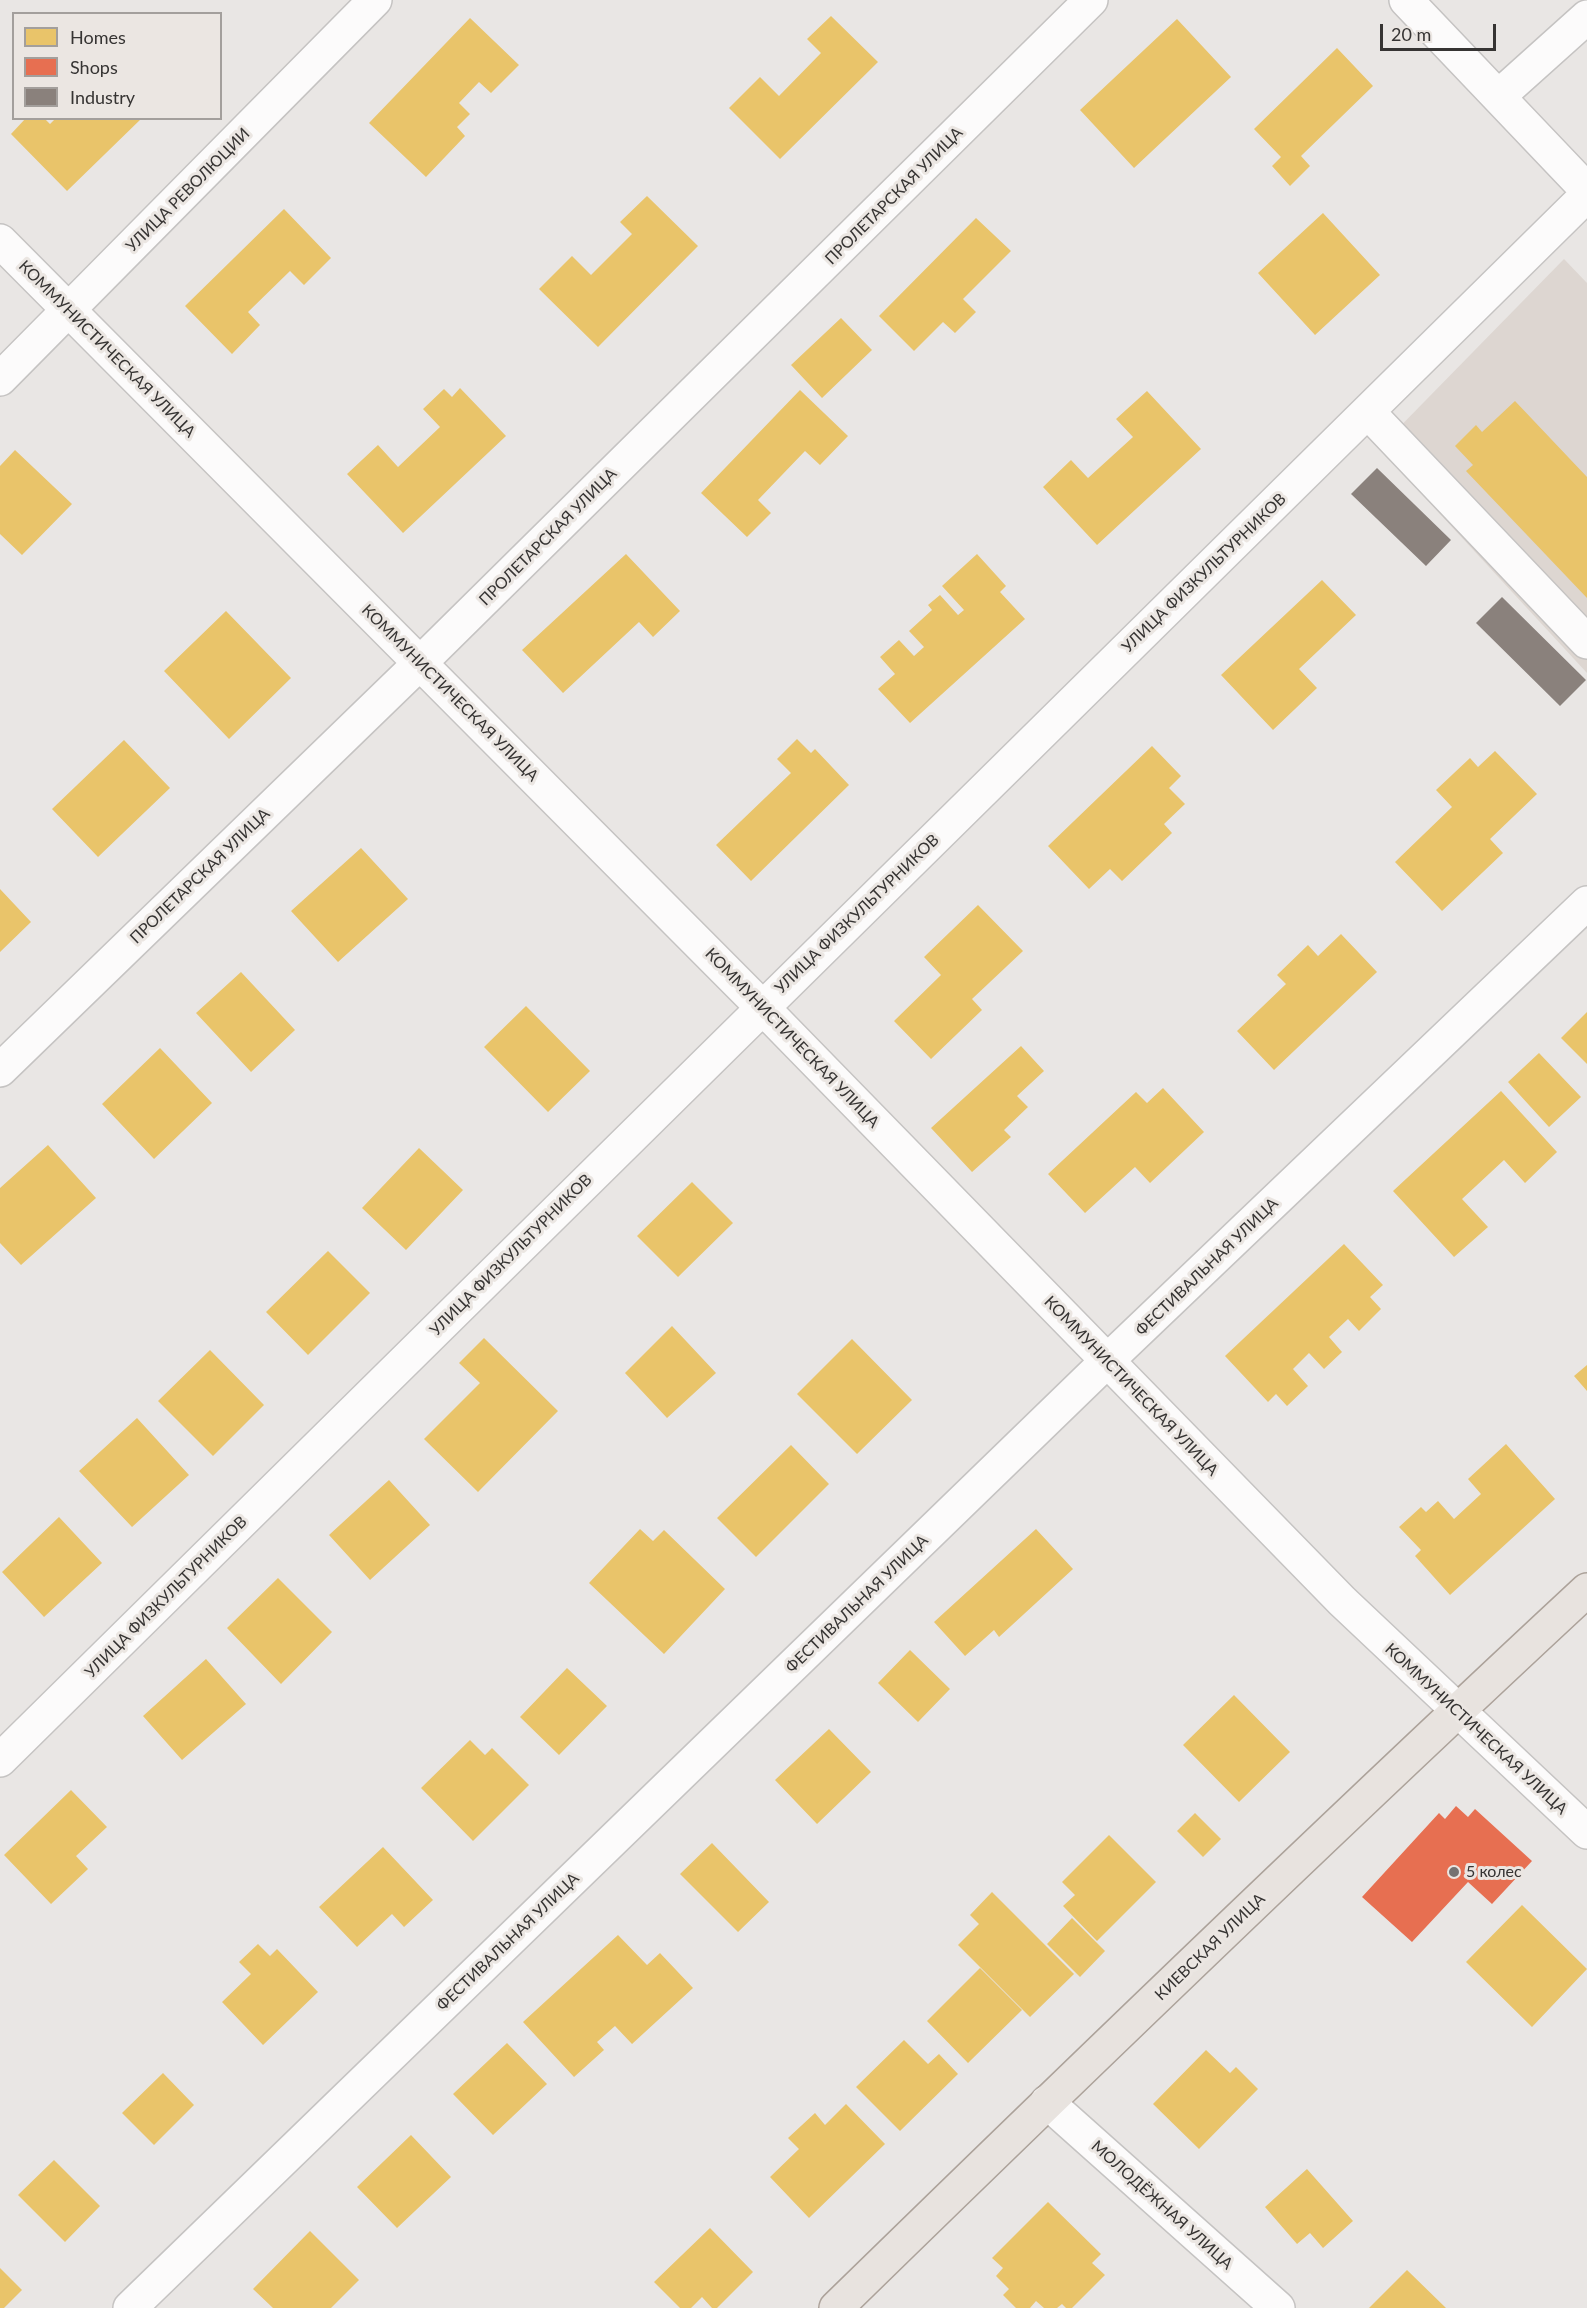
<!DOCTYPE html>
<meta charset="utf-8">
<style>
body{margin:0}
#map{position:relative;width:1587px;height:2308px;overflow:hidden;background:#e9e6e4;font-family:Lato,sans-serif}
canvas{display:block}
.legend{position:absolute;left:12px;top:12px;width:210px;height:108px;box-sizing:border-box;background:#ebe6e2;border:2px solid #a39f9c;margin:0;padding:8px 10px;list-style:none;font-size:18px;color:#363433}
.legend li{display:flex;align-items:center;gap:12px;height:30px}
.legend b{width:30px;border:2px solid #a39f9c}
.scale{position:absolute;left:1380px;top:24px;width:116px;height:27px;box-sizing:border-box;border:3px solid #363433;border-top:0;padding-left:8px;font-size:18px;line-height:21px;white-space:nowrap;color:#363433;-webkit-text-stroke:4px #ebe6e2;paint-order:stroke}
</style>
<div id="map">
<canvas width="1587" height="2308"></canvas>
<ul class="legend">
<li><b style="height:16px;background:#e9c46a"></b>Homes</li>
<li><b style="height:16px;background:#e76f51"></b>Shops</li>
<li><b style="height:16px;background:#8a817c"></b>Industry</li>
</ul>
<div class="scale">20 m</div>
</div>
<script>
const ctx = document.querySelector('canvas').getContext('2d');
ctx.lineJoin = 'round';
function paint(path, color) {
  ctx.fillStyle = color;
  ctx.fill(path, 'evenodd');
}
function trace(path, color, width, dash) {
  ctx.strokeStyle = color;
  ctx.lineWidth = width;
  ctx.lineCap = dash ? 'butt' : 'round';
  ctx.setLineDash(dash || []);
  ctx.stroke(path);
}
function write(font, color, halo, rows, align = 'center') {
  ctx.font = font + ' Lato,sans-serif';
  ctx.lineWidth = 6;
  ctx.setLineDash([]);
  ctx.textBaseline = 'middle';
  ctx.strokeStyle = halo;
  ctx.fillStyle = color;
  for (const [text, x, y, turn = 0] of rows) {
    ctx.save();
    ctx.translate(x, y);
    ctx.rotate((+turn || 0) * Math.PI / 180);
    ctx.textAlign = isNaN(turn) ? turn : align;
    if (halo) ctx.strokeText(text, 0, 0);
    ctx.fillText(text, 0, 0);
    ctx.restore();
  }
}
const built = new Path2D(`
 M 1564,259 L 1587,283 L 1587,673 L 1379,448 Z`);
const homes = new Path2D(`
 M 831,16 L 878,62 L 780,159 L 729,108 L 760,77 L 779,96 L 821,53 L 807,39 Z
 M 470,18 L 519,65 L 491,93 L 479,82 L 459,103 L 470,114 L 457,127 L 465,136 L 426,177 L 369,123 Z
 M 1177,19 L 1231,77 L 1134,168 L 1080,110 Z
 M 1337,48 L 1373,86 L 1301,156 L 1310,166 L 1290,186 L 1272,166 L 1281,157 L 1254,129 Z
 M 26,118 L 44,118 L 50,124 L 56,118 L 142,118 L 67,191 L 11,134 Z
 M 647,196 L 698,246 L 598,347 L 539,289 L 572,256 L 591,275 L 632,234 L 620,222 Z
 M 284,209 L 331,258 L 304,285 L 290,271 L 248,312 L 260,325 L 232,354 L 185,306 Z
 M 1323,213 L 1380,275 L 1315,335 L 1258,273 Z
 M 976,218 L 1011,251 L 963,299 L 976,312 L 955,333 L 943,322 L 914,351 L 879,316 Z
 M 841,318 L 872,350 L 822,398 L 791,365 Z
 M 460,388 L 506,436 L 403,533 L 347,474 L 378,445 L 398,467 L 440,427 L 423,409 L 444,389 L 452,397 Z
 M 800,390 L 848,436 L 820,465 L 805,451 L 758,500 L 771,513 L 747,537 L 701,493 Z
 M 1147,391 L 1201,449 L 1097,545 L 1043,487 L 1071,460 L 1088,478 L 1133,437 L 1116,419 Z
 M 1515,401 L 1587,477 L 1587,598 L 1466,471 L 1473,465 L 1455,446 L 1476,425 L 1482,432 Z
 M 15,450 L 72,504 L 22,555 L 0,534 L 0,466 Z
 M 626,554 L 680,611 L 653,637 L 639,622 L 563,693 L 522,650 Z
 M 977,554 L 1006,586 L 1000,592 L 1025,619 L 910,723 L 878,689 L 895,674 L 880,657 L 899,640 L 914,656 L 924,647 L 909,631 L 932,610 L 928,605 L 940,595 L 958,615 L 964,610 L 942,586 Z
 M 1322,580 L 1356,615 L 1299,669 L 1317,688 L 1273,730 L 1221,675 Z
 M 226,611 L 291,678 L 229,739 L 164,671 Z
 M 797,739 L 811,753 L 815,749 L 849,785 L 751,881 L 716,845 L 791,773 L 777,759 Z
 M 124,740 L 170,788 L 98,857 L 52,809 Z
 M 1152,746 L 1181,776 L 1169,788 L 1185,804 L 1164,824 L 1172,833 L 1122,881 L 1110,869 L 1089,889 L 1048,846 Z
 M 1495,751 L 1537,794 L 1490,839 L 1503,853 L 1442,911 L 1395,862 L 1452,807 L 1436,790 L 1470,758 L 1478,767 Z
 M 361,848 L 408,899 L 338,962 L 291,911 Z
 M 0,889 L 31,922 L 0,952 Z
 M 978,905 L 1023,951 L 972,999 L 982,1010 L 931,1059 L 894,1021 L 941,975 L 924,957 Z
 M 1341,934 L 1377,972 L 1274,1070 L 1237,1031 L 1286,984 L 1277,975 L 1308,945 L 1318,956 Z
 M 241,972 L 295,1030 L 251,1072 L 196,1013 Z
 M 526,1006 L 590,1071 L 548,1112 L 484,1047 Z
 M 1587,1012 L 1587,1064 L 1561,1038 Z
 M 1021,1046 L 1044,1071 L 1017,1096 L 1028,1107 L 1004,1130 L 1011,1137 L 972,1172 L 931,1128 Z
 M 160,1048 L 212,1103 L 154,1159 L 102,1104 Z
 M 1539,1053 L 1581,1097 L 1549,1127 L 1508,1082 Z
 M 1163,1088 L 1204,1132 L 1150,1183 L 1135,1167 L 1085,1213 L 1048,1174 L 1136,1092 L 1147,1103 Z
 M 1501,1091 L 1557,1152 L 1525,1183 L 1504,1160 L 1462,1199 L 1488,1227 L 1454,1257 L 1393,1191 Z
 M 48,1145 L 96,1198 L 21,1265 L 0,1243 L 0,1188 Z
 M 419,1148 L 463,1190 L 406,1250 L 362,1208 Z
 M 692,1182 L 733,1223 L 678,1277 L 637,1236 Z
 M 1344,1244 L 1383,1285 L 1370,1297 L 1381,1309 L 1359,1331 L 1348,1319 L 1329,1337 L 1342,1352 L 1324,1369 L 1309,1353 L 1293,1369 L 1308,1386 L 1287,1406 L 1276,1394 L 1268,1402 L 1225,1356 Z
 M 328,1251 L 370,1293 L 308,1355 L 266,1312 Z
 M 672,1326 L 716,1373 L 667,1418 L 625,1373 Z
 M 484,1338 L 558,1411 L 478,1492 L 424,1439 L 480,1383 L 459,1363 Z
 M 852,1339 L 912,1400 L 857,1454 L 797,1394 Z
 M 210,1350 L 264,1405 L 213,1456 L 158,1401 Z
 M 1587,1365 L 1587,1391 L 1574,1376 Z
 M 137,1418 L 189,1475 L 132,1527 L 79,1471 Z
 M 1506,1444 L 1555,1499 L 1450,1595 L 1415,1556 L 1421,1550 L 1399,1527 L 1421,1507 L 1426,1512 L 1438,1501 L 1454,1519 L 1481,1494 L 1468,1479 Z
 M 791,1445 L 829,1484 L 756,1557 L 717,1518 Z
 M 389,1480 L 430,1525 L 370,1580 L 329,1535 Z
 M 59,1517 L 102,1563 L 44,1617 L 2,1572 Z
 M 640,1529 L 653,1541 L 664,1530 L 725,1589 L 664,1654 L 589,1583 Z
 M 1036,1529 L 1073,1569 L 999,1637 L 994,1630 L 965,1656 L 934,1622 Z
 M 278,1578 L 332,1632 L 281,1684 L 227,1628 Z
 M 910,1650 L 950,1689 L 918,1722 L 878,1683 Z
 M 206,1659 L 246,1704 L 182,1760 L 143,1716 Z
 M 567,1668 L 607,1706 L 559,1755 L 520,1717 Z
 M 1234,1695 L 1290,1752 L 1239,1802 L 1183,1745 Z
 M 829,1729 L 871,1772 L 817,1824 L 775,1780 Z
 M 470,1740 L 485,1755 L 492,1748 L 529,1785 L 473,1841 L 421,1788 Z
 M 71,1790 L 107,1827 L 76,1856 L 88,1869 L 51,1904 L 4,1855 Z
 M 1195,1813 L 1221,1839 L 1203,1857 L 1177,1831 Z
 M 1109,1835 L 1156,1882 L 1097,1941 L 1063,1906 L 1075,1895 L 1062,1882 Z
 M 712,1843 L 769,1902 L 738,1932 L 680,1874 Z
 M 383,1847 L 433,1900 L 404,1927 L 392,1914 L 357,1947 L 319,1907 Z
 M 992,1892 L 1074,1974 L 1030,2017 L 958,1945 L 979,1924 L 970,1915 Z
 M 1522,1905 L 1587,1969 L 1532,2027 L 1466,1962 Z
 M 1072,1918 L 1105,1951 L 1080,1977 L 1047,1944 Z
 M 618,1935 L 647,1965 L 660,1953 L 693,1988 L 632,2044 L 615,2026 L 597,2042 L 604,2050 L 574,2077 L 523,2022 Z
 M 258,1944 L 270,1956 L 277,1949 L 318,1992 L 263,2045 L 222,2002 L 251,1974 L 239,1962 Z
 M 980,1968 L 1022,2010 L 968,2063 L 927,2021 Z
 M 904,2040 L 928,2064 L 939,2054 L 958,2074 L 900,2131 L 856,2087 Z
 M 507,2043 L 547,2084 L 493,2135 L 453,2094 Z
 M 1206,2050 L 1230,2073 L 1236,2067 L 1258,2089 L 1199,2149 L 1153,2104 Z
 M 163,2073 L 194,2105 L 154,2145 L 122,2113 Z
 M 846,2104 L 885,2144 L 809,2218 L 770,2177 L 799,2149 L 788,2138 L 815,2113 L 825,2125 Z
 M 411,2135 L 451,2177 L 397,2228 L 357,2187 Z
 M 54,2160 L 100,2206 L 65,2242 L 18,2195 Z
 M 1307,2169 L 1353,2221 L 1323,2248 L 1310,2233 L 1297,2244 L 1265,2207 Z
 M 1048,2202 L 1101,2254 L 1092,2263 L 1105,2275 L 1072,2308 L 1066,2308 L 1062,2304 L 1057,2308 L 1044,2308 L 1036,2301 L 1030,2308 L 1016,2308 L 1003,2295 L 1009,2289 L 996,2276 L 1003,2268 L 992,2258 Z
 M 710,2228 L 753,2272 L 717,2308 L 712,2308 L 702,2297 L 691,2308 L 680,2308 L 654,2282 Z
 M 310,2231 L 359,2280 L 331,2308 L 273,2308 L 253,2289 Z
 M 0,2268 L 22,2290 L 4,2308 L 0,2308 Z
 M 1407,2270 L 1446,2308 L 1369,2308 Z`);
const shops = new Path2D(`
 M 1456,1806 L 1468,1817 L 1475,1809 L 1532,1861 L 1492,1904 L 1468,1882 L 1412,1942 L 1362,1897 L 1439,1813 L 1445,1819 Z`);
const industry = new Path2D(`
 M 1377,468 L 1451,540 L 1426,566 L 1351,494 Z
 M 1502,597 L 1586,680 L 1560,706 L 1476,623 Z`);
const minor = new Path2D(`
 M 1406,0 L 1587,190
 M 1499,96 L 1587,17
 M 0,241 L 762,1007 L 1342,1601 L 1587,1832
 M 0,379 L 375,0
 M 1368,412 L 1587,642
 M 0,1070 L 420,663 L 1091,0
 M 0,1760 L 1587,195
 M 1047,2102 L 1278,2308
 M 130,2308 L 1107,1361 L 1587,903`);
const major = new Path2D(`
 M 836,2308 C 1084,2066 1333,1826 1587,1590`);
const markers = [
 [1454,1872,6,"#757271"]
];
const streetNames = [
 ["УЛИЦА РЕВОЛЮЦИИ",188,190,-45],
 ["ПРОЛЕТАРСКАЯ УЛИЦА",894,196,-45],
 ["КОММУНИСТИЧЕСКАЯ УЛИЦА",107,349,45],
 ["ПРОЛЕТАРСКАЯ УЛИЦА",548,537,-45],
 ["УЛИЦА ФИЗКУЛЬТУРНИКОВ",1204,573,-44],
 ["КОММУНИСТИЧЕСКАЯ УЛИЦА",450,693,45],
 ["ПРОЛЕТАРСКАЯ УЛИЦА",200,876,-44],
 ["УЛИЦА ФИЗКУЛЬТУРНИКОВ",857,914,-44],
 ["КОММУНИСТИЧЕСКАЯ УЛИЦА",792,1038,46],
 ["УЛИЦА ФИЗКУЛЬТУРНИКОВ",511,1255,-45],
 ["ФЕСТИВАЛЬНАЯ УЛИЦА",1207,1267,-44],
 ["КОММУНИСТИЧЕСКАЯ УЛИЦА",1131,1386,46],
 ["УЛИЦА ФИЗКУЛЬТУРНИКОВ",166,1597,-45],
 ["ФЕСТИВАЛЬНАЯ УЛИЦА",857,1604,-44],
 ["КОММУНИСТИЧЕСКАЯ УЛИЦА",1476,1729,43],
 ["ФЕСТИВАЛЬНАЯ УЛИЦА",508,1942,-44],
 ["КИЕВСКАЯ УЛИЦА",1210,1947,-44],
 ["МОЛОДЁЖНАЯ УЛИЦА",1162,2205,42]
];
const poiNames = [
 ["5 колес",1466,1872]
];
paint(built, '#ddd6d1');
paint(homes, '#e9c46a');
paint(shops, '#e76f51');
paint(industry, '#8a817c');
trace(minor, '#c5c3c2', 36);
trace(major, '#aca29a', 36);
trace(minor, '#fcfbfb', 33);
trace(major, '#e8e3df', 33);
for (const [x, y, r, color] of markers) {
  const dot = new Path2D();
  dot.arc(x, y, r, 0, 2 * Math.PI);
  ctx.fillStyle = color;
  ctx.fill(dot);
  trace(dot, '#ebe6e2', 2);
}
write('16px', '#363433', '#ebe6e2', streetNames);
write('16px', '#363433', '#ebe6e2', poiNames, 'left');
</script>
